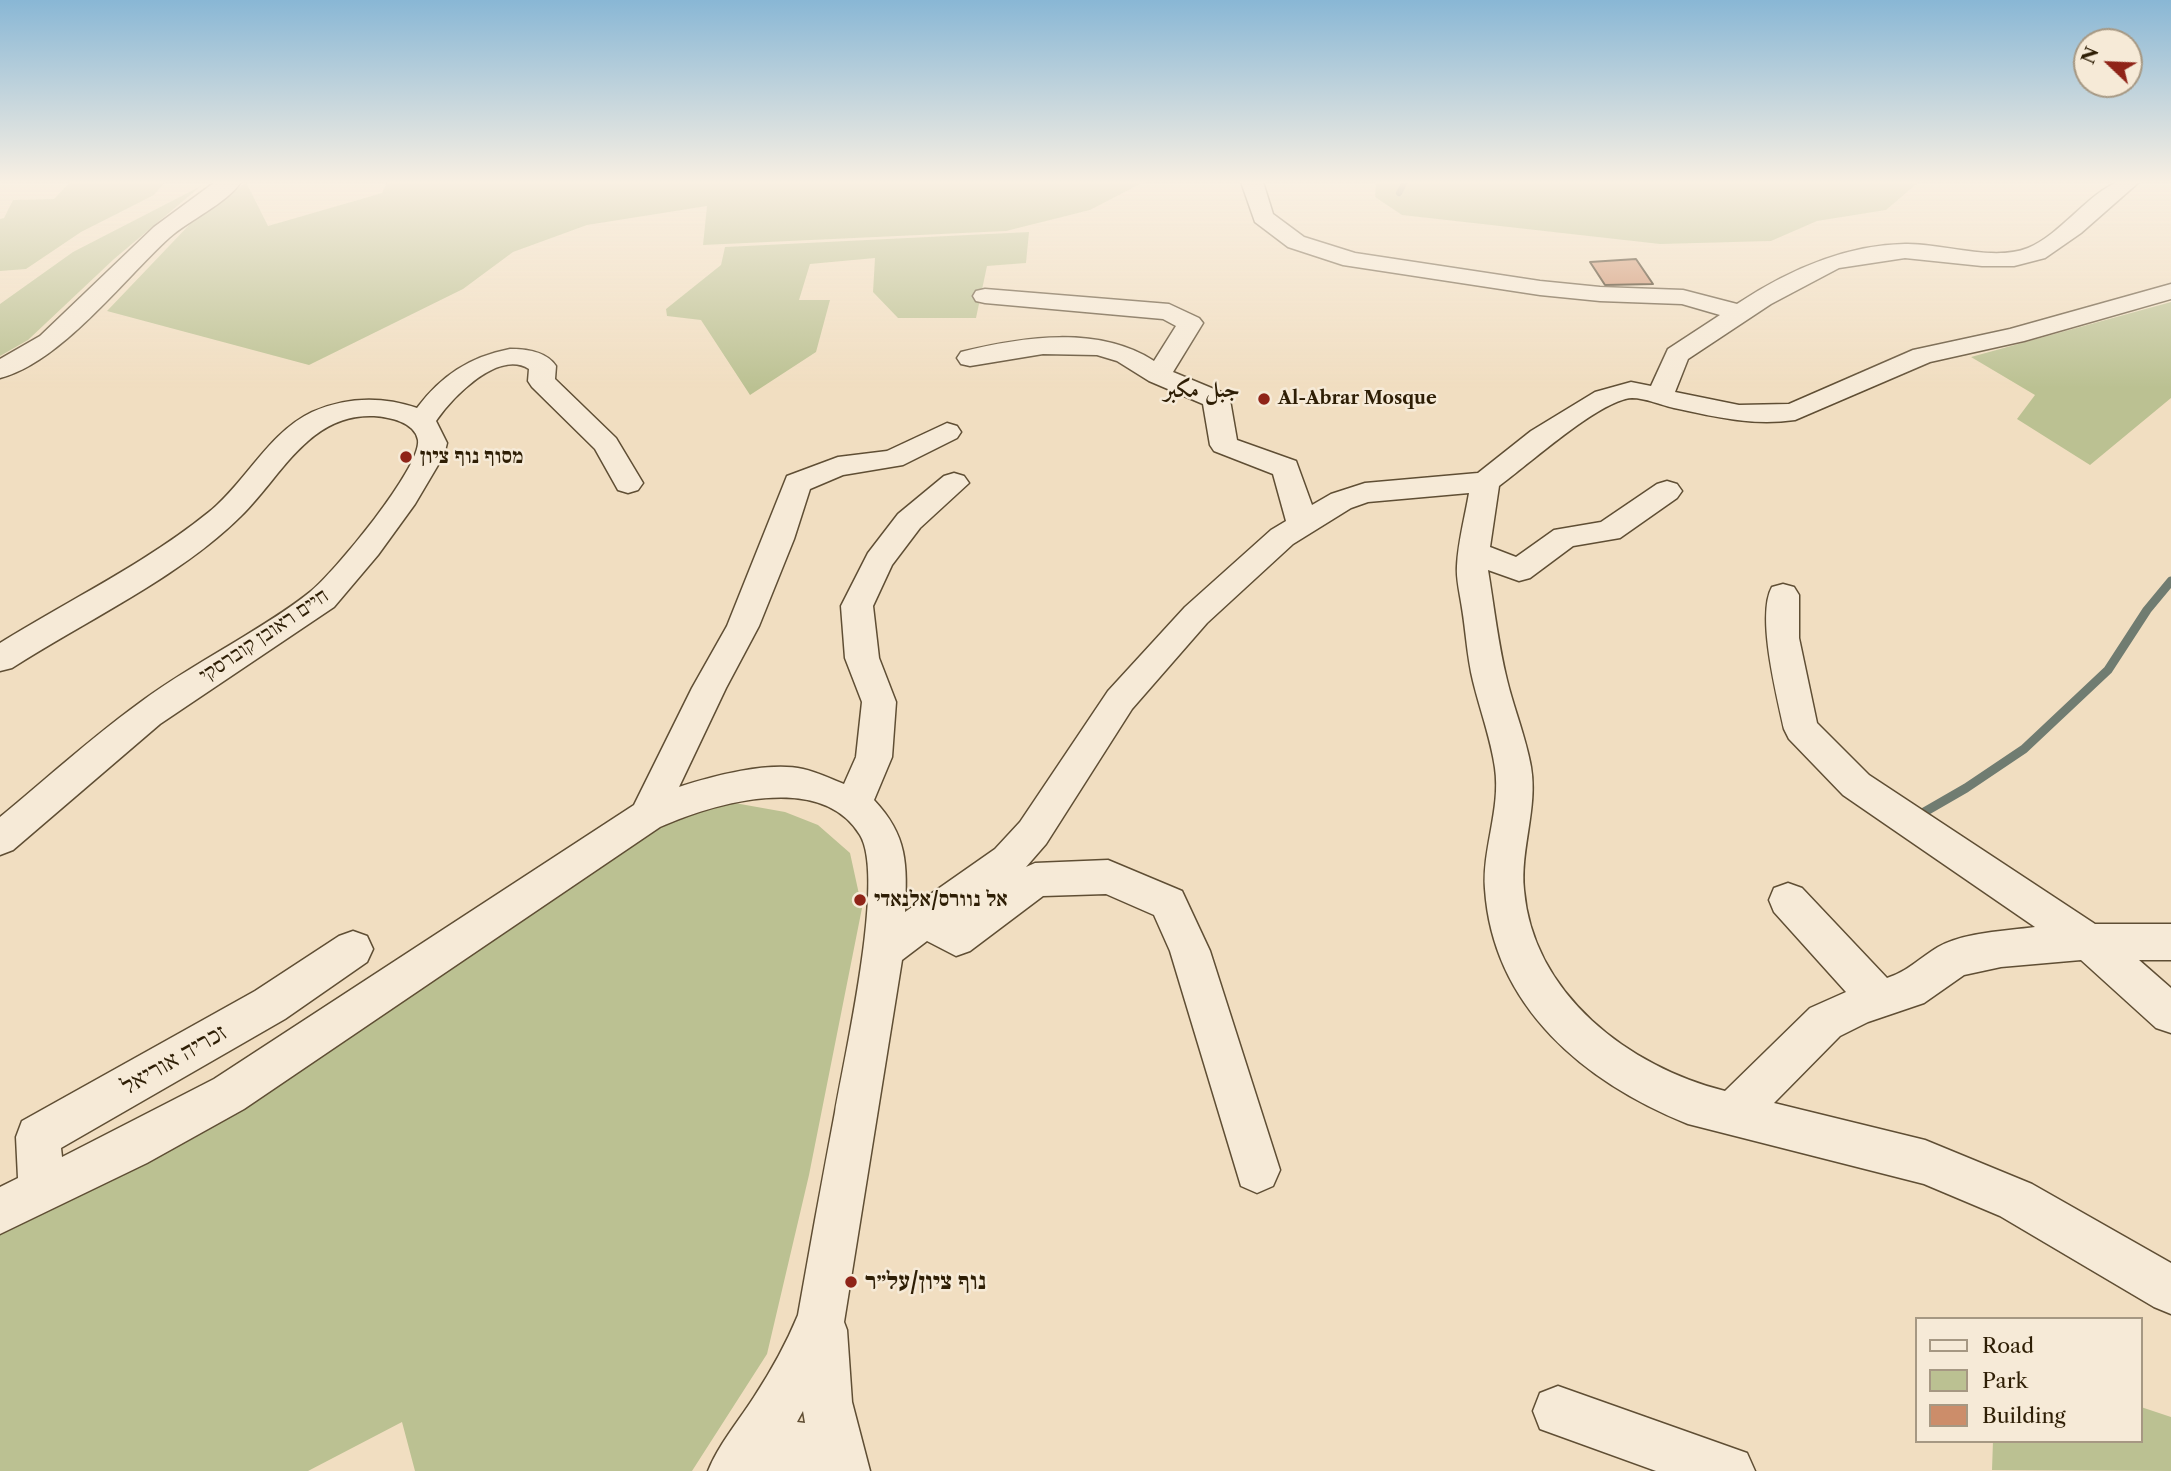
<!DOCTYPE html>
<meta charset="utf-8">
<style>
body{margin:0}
#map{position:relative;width:2171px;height:1471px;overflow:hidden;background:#f1dec1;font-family:"Libre Caslon Text",serif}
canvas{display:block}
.legend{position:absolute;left:1915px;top:1317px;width:228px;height:126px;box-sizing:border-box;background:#f6ead7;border:2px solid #a69883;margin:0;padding:9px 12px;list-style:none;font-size:21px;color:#2e1e05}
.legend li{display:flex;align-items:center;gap:14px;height:35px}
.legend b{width:35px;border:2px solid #a69883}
.north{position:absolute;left:2073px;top:28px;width:70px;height:70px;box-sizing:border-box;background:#f6ead7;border:2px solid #a69883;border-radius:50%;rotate:293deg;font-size:19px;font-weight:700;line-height:28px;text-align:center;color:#2e1e05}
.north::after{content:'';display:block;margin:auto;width:24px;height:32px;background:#8f2418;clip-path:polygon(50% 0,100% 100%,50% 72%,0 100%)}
</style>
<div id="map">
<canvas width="2171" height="1471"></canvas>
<ul class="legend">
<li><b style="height:9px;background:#f6ead7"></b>Road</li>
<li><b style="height:19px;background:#bbc192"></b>Park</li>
<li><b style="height:19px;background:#cc8d6a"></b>Building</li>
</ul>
<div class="north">N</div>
</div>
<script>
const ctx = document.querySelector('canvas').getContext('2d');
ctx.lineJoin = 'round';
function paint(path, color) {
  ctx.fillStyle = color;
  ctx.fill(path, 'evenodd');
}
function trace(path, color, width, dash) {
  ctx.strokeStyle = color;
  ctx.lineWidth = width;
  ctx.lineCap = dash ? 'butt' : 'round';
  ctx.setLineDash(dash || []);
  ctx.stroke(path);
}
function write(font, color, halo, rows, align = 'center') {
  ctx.font = font + ' "Libre Caslon Text",Amiri,"Frank Ruhl Libre",serif';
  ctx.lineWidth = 5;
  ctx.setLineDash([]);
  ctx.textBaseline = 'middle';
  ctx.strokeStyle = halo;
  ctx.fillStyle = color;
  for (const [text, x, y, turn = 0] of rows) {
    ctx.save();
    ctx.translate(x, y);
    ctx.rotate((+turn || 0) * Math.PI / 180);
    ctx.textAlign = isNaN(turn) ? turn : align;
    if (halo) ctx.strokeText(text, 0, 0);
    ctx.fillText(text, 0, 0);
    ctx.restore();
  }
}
const green = new Path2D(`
 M 70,182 L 165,182 L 154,195 L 81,232 L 26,269 L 0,271 L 0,219 L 4,218 L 13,200 L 54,199 Z
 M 246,182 L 268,226 L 382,193 L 387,182 L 1144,182 L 1090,210 L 1006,231 L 703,245 L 707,206 L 587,225 L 513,252 L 463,289 L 309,365 L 107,311 L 191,223 Z
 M 1376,182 L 1919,182 L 1886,210 L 1817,221 L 1771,241 L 1660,244 L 1402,215 L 1375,197 Z
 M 201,186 L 114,259 L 28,340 L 0,356 L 0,304 L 73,252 Z
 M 1029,232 L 1026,263 L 987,266 L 976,318 L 898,318 L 873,292 L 875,258 L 810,264 L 799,300 L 830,300 L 816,352 L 750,395 L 701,320 L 667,316 L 666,309 L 721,265 L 725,247 Z
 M 2171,302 L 2171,398 L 2090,465 L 2017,419 L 2035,395 L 1971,357 Z
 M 729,802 L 785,812 L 818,825 L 850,853 L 862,908 L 809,1175 L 767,1354 L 692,1471 L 415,1471 L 402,1422 L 308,1471 L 0,1471 L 0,1221 L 656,826 Z
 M 2141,1407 L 2171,1417 L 2171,1471 L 1992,1470 L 1993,1441 L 2141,1441 Z`);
const streamFar1 = new Path2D(`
 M 1399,193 L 1405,182`);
const stream = new Path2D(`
 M 1914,818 L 1966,788 L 2024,749 L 2108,670 L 2147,610 L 2171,581`);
const building = new Path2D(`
 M 1636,259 L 1653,284 L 1605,285 L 1590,262 Z`);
const minor = new Path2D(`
 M 215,182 L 241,182 C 226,204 189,220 169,238 C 123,280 60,363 0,378 L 0,359 L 40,336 L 154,227 Z
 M 1241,182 L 1263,182 L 1273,214 L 1304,237 L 1355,253 L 1540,281 L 1600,287 L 1683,290 L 1737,304 C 1787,271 1844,245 1905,244 C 1942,243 1993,262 2028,248 C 2059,235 2085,198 2113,184 C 2119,180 2131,182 2139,182 L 2081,233 L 2045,258 L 2014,266 L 1982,266 L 1905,258 L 1839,268 L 1771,304 L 1688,359 L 1675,392 L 1739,405 L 1789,404 L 1913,350 L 2010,329 L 2171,284 L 2171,299 L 2024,341 L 1930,362 L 1795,420 C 1752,426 1715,417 1674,408 C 1661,405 1645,398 1632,398 C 1599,400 1527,466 1499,486 L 1490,547 L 1516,557 L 1554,530 L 1601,522 L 1657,484 L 1667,481 L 1677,484 L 1682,491 L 1677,498 L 1620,538 L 1573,546 L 1530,578 L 1519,581 L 1488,570 C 1494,606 1498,644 1507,680 C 1514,709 1526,738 1531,767 C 1538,808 1520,849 1524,890 C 1533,994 1629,1067 1725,1091 L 1810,1008 L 1846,992 L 1774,912 L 1769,900 L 1774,888 L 1788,883 L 1802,888 L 1887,978 C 1907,972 1921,957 1938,947 C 1965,932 2005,931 2035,927 L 1843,795 L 1789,739 L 1784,729 C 1777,696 1756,615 1772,587 L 1783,584 L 1794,587 L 1799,595 L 1799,638 L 1817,723 L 1869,775 L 2095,924 L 2171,924 L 2171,960 L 2139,960 L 2171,988 L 2171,1033 L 2156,1028 L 2081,960 L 2001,967 L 1964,975 L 1924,1003 L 1868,1022 L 1840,1036 L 1774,1103 L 1925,1140 L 2032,1184 L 2171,1263 L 2171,1314 L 2154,1307 L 2000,1216 L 1924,1184 L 1688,1124 C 1586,1083 1493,1008 1485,889 C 1482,849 1501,809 1495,768 C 1491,739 1480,710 1473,681 C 1467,657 1466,632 1462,608 C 1460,594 1456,579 1457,566 C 1458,542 1465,517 1469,493 L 1368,502 L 1351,508 L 1293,544 L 1207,623 L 1132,709 L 1046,844 L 1026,867 L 1035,863 L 1108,860 L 1182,891 L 1210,951 L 1280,1170 L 1273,1186 L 1257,1193 L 1241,1186 L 1170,951 L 1154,915 L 1106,894 L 1043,896 L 970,951 L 956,956 L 927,941 L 902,960 L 844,1322 L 847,1330 L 852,1402 L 870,1471 L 708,1471 C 719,1444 738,1422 754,1397 C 771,1371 786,1344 798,1315 C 810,1247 822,1180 835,1112 C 844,1058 886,877 860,835 C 822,771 714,803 660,827 L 244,1109 L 147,1163 L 0,1234 L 0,1187 L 18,1178 L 16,1137 L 22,1121 L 255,991 L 339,936 L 353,931 L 367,936 L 373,949 L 367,962 L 285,1019 L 61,1148 L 62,1157 L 214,1079 L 634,805 L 692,688 L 727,626 L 787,476 L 838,457 L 887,451 L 947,423 L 957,426 L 961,432 L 957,438 L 903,465 L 843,475 L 810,489 L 794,539 L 759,626 L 726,688 L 679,787 C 712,776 769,761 803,769 C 817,772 831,779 844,784 L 856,757 L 862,702 L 845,658 L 841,606 L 868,553 L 898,514 L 944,476 L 954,473 L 964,476 L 969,483 L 920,528 L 892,565 L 873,606 L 879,658 L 896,702 L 892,757 L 874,800 C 908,836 907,864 905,912 L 995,849 L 1020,822 L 1108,691 L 1185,607 L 1271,530 L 1286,521 L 1273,474 L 1214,451 L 1210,445 L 1203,404 L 1149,381 L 1117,361 L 1097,355 L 1043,354 L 970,366 L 961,364 L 957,358 L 961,352 C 1022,337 1098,325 1154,361 L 1176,326 L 1163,319 L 985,303 L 976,301 L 973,296 L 976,291 L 985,289 L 1169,304 L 1199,318 L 1203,323 L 1173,372 L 1226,394 L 1230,400 L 1237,440 L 1296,461 L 1312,505 L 1331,494 L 1365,483 L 1478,473 L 1531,431 L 1595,392 L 1631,382 L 1651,386 L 1668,349 L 1720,315 L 1682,304 L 1600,301 L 1540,295 L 1343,265 L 1288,247 L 1255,222 ZM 803,1411 L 805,1423 L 797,1422 Z
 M 510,349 C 526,349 546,351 556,366 L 555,379 L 616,438 L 643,483 L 638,490 L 628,493 L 618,490 L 595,449 L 532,387 L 528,381 L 529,369 C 498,349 452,398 436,421 L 447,443 L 444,455 L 415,504 L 378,555 L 334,607 L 160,724 L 13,850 L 0,855 L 0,817 C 46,779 90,739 138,704 C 171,679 207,659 243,637 C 266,623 289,609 310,592 C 333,574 422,467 418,440 C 415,422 389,417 374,416 C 309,413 281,477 241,516 C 180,577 85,621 12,668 L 0,671 L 0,643 C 69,600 145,564 209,512 C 246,482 268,433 312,412 C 346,397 382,396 417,408 C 441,376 469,357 510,349 Z
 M 1558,1386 L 1747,1453 L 1755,1471 L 1656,1471 L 1540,1429 L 1533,1411 L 1540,1393 Z`);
const markers = [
 [1264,399,7,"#8f2418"],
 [406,457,7,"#8f2418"],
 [860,900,7,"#8f2418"],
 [851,1282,7,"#8f2418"]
];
const farPoinames = [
 ["Al-Abrar Mosque",1278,399]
];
const poiNames = [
 ["מסוף נוף ציון",420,457],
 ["אל נוורס/אלנאדי",874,900]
];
const streetNames = [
 ["חיים ראובן קוברסקי",264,636,-34]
];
const farDistrictnames = [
 ["جبل مكبر",1202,390]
];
const nearStreetnames = [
 ["זכריה אוריאל",174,1060,-30]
];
const nearPoinames = [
 ["נוף ציון/על״ר",865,1282]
];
paint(green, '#bbc192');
trace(streamFar1, '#707c71', 6);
trace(stream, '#707c71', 9);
paint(building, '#cc8d6a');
trace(building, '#2e1e05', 2);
trace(minor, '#5f4e34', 3);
paint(minor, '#f6ead7');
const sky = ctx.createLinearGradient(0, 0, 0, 388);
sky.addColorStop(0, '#89b7d5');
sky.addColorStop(0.47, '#f9f0e3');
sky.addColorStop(1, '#f9f0e300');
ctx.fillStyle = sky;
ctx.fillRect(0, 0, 2171, 388);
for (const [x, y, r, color] of markers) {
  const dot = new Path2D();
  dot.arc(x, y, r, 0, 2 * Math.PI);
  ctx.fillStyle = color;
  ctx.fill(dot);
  trace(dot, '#f6ead7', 2.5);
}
write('bold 18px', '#2e1e05', '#f6ead7', farPoinames, 'left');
write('bold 21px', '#2e1e05', '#f6ead7', poiNames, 'left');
write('21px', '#2e1e05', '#f6ead7', streetNames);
write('bold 23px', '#2e1e05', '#f6ead7', farDistrictnames);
write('24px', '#2e1e05', '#f6ead7', nearStreetnames);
write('bold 24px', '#2e1e05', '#f6ead7', nearPoinames, 'left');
</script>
